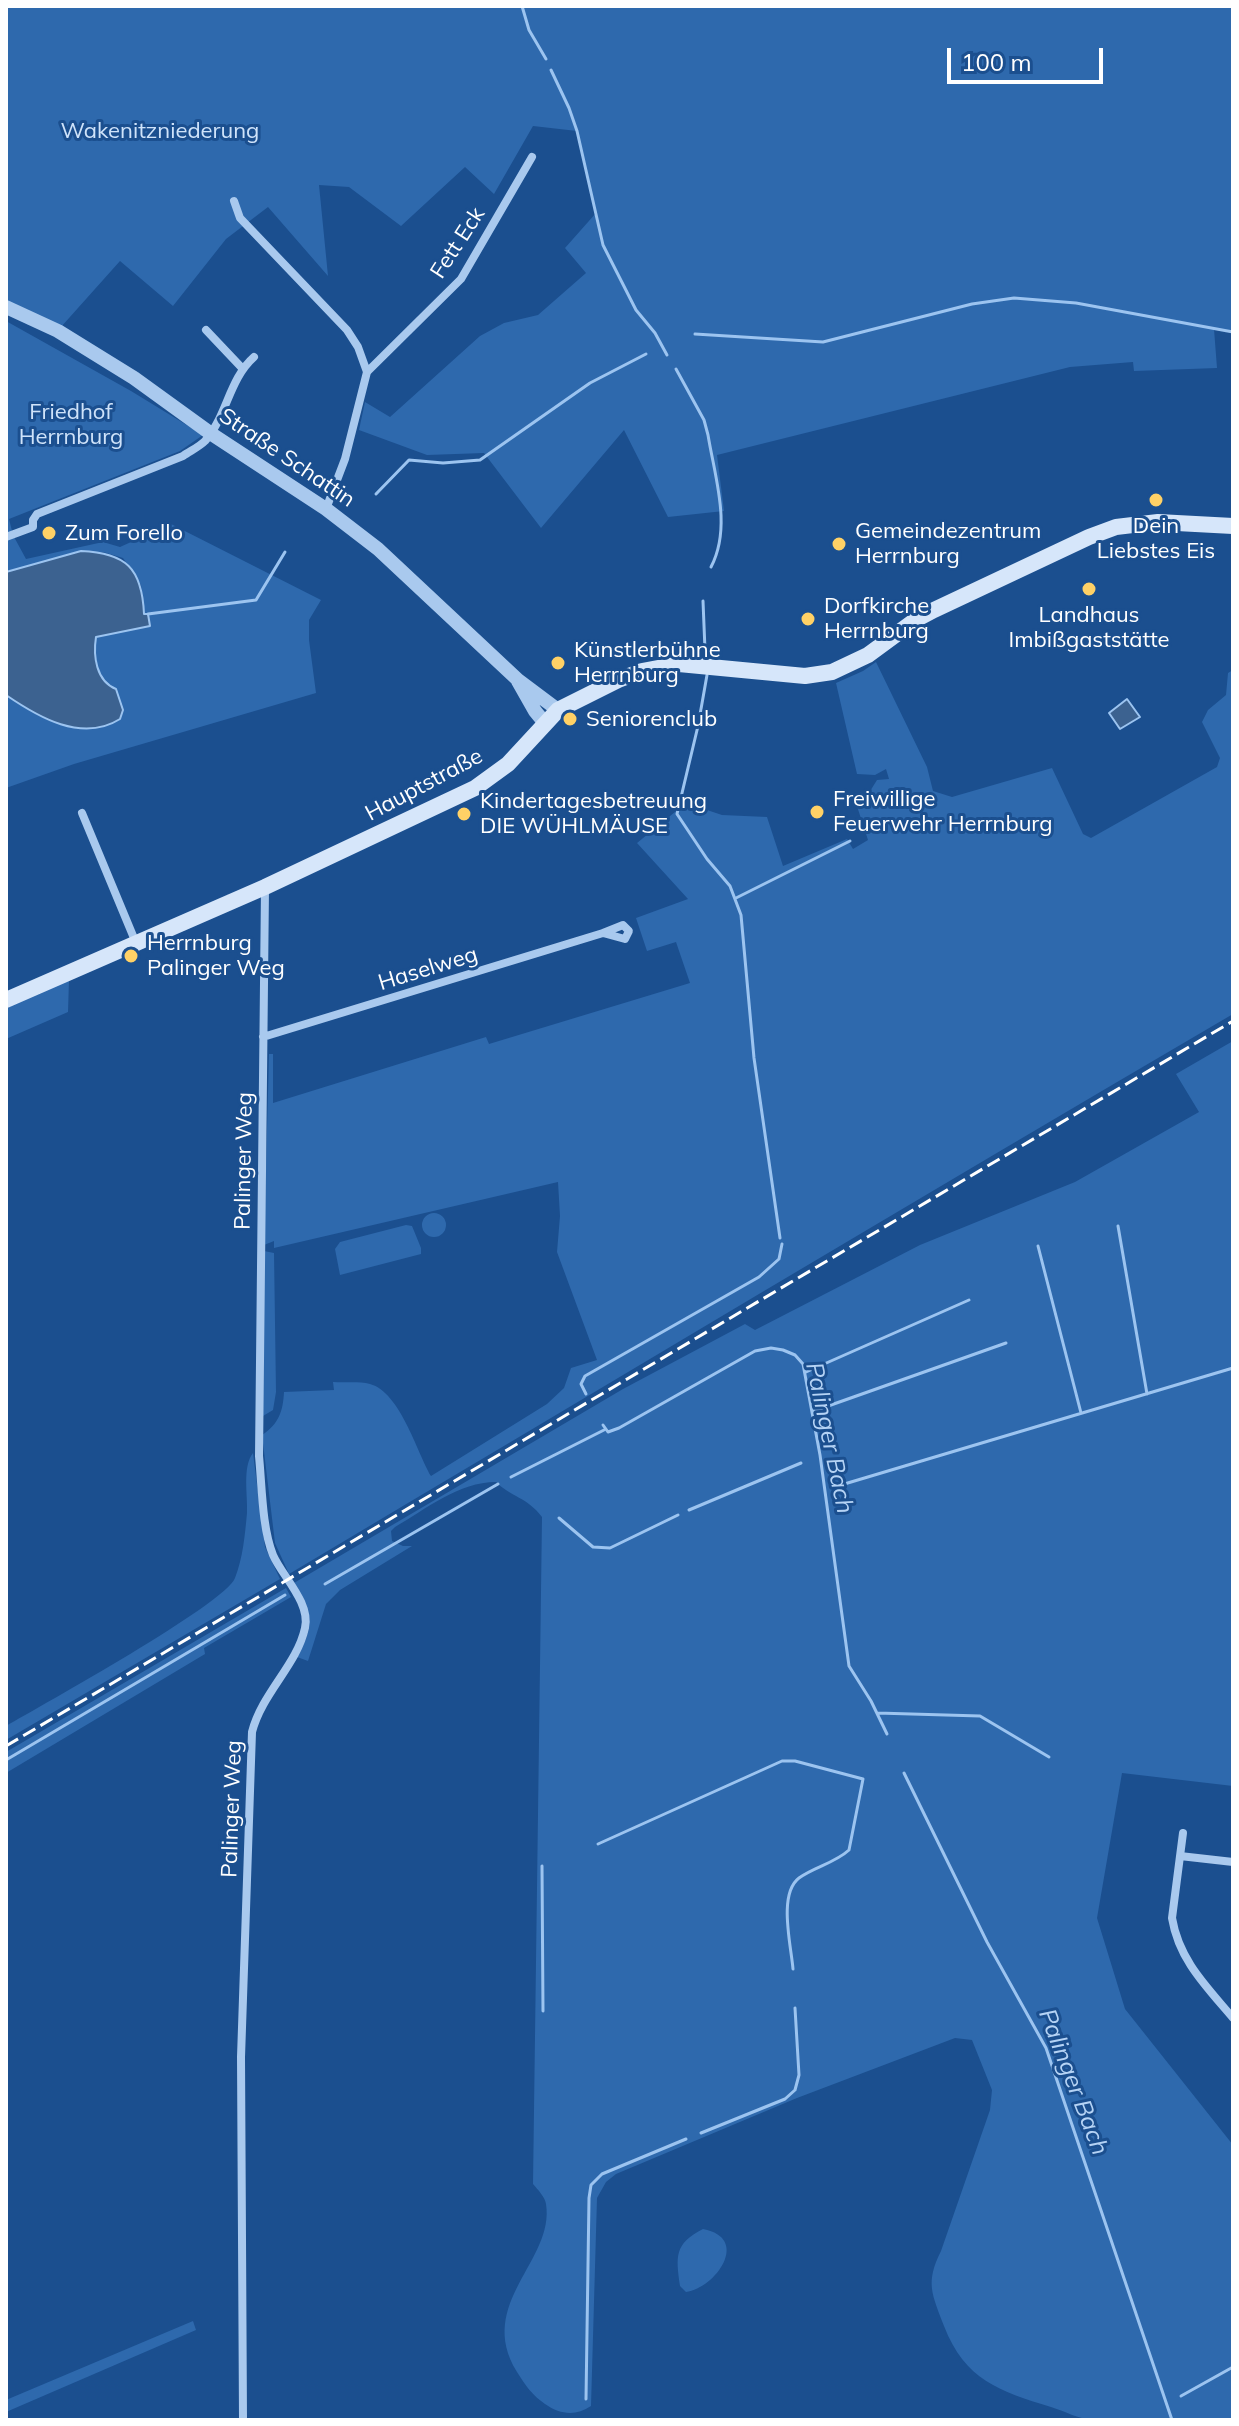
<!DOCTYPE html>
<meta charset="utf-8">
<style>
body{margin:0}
#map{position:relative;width:1239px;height:2426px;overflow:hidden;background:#1b4f8f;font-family:Mulish,sans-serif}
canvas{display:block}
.frame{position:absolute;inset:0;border:8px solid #fff;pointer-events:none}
.scale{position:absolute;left:947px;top:48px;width:156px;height:36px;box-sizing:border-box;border:4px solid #fff;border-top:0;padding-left:10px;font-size:24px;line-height:28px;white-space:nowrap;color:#fff;-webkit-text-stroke:6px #1b4f8f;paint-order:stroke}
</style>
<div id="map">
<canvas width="1239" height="2426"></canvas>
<div class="frame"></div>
<div class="scale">100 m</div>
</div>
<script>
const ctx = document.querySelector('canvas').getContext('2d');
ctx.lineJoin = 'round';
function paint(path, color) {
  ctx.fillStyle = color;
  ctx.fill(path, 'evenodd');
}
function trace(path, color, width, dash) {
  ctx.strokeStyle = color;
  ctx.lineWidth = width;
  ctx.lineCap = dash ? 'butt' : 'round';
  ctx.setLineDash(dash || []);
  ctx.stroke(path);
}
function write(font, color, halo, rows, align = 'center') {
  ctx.font = font + ' Mulish,sans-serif';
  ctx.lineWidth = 6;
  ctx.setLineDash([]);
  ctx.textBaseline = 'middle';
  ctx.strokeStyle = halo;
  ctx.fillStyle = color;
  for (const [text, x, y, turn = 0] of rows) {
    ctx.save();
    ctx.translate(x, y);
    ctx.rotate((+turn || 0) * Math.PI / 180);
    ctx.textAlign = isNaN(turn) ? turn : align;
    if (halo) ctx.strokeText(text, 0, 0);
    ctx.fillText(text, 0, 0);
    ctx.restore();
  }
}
const green = new Path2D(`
 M 6,6 L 1233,6 L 1233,332 L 1214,329 L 1217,368 L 1134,371 L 1133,362 L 1070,367 L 717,455 L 724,511 L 668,517 L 624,430 L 541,528 L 484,453 L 427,455 L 359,430 L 365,402 L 390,417 L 480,336 L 504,323 L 538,315 L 586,273 L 565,248 L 596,213 L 577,131 L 533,126 L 494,194 L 465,167 L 401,226 L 349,187 L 319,185 L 328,276 L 268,207 L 226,239 L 173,306 L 120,261 L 61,327 L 6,304 Z
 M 6,321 L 131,391 L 203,435 L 180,451 L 9,519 L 13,535 L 26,559 L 103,542 L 120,547 L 171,524 L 321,600 L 309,620 L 309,640 L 316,693 L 74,764 L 6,788 L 6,695 L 48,720 L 72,728 L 107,686 C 97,669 93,656 96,637 L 150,626 L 144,614 L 141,585 L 123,558 L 103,552 L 6,572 Z
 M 876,662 L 927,767 L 933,791 L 952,797 L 1052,768 L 1083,834 L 1091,838 L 1217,767 L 1220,758 L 1202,722 L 1208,710 L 1226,695 L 1228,673 L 1233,670 L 1233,1014 C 917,1199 603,1387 289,1574 L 275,1543 L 262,1435 C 279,1424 283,1411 284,1392 L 334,1390 L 333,1382 C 344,1383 359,1381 370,1384 C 400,1392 417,1452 431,1476 L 547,1404 L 564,1388 L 571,1368 L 597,1360 L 557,1252 L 560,1216 L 558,1182 L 274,1248 L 274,1241 L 264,1245 L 269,1054 L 273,1054 L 273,1103 L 486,1037 L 489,1044 L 690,983 L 676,942 L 647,951 L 636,918 L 688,899 L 637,843 L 686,803 L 722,815 L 767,817 L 783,866 L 847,839 L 853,849 L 868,840 L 855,800 L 860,792 L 867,796 L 877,780 L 889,779 L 886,769 L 875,775 L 857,774 L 836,683 L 863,671 Z
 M 69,980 L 68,1012 L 6,1039 L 6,1008 Z
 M 1233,1041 L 1233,1786 L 1122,1773 L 1097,1918 L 1125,2009 L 1233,2145 L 1233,2420 C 1187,2420 1138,2424 1092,2420 C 1079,2419 1064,2411 1051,2407 C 999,2391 965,2380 944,2326 C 932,2294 925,2283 941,2251 L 990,2110 L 992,2090 L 972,2040 L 955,2038 L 797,2098 L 616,2174 L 606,2182 L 597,2198 L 591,2406 C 576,2416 561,2415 545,2404 C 532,2395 526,2386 517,2372 C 475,2303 555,2261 546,2204 C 545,2197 538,2190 533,2184 L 542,1517 C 527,1497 511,1497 496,1482 C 459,1482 426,1509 395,1527 L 391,1531 L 392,1541 L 403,1546 L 412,1546 L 340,1590 L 326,1604 L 308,1661 L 297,1657 C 316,1624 312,1615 294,1583 L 623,1389 L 745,1324 L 755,1330 L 920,1245 L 1075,1182 L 1199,1112 L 1176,1074 Z
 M422 1225a12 12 0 1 1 24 0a12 12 0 1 1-24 0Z
 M 406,1225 L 412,1226 L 421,1248 L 421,1254 L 340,1275 L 335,1249 L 340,1242 Z
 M 264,1251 L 274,1253 L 276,1392 L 273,1410 L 263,1416 Z
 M 253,1453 L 265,1547 L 280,1579 L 6,1740 L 6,1726 C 42,1705 225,1604 235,1578 C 243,1558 245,1534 247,1513 C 248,1495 242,1467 253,1453 Z
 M 286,1588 L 291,1597 L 204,1648 L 205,1654 L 6,1773 L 6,1752 Z
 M 703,2229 C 751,2238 716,2288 686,2292 L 680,2286 C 676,2256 674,2244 703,2229 Z
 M 193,2321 L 196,2330 L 6,2412 L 6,2400 Z`);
const water = new Path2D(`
 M 81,551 C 126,553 142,568 144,614 L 148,614 L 150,626 L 96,637 C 93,656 96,681 116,689 L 123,710 L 120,719 C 82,743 38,717 6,695 L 6,572 Z
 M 1127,699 L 1140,717 L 1120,729 L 1109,713 Z`);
const stream = new Path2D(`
 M 522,6 L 529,30 L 546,59
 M 551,70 L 569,108 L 577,131 L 603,245 L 636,310 L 655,333 L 667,355
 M 695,334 L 823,342 L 972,304 L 1014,298 L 1076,303 L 1233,332
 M 676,369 L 704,420 L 708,435 C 715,478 732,527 711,567
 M 376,494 L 409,460 L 443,463 L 480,460 L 590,383 L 646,354
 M 703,601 L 705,650
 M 148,614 L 256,600 L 285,552
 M 707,675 L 698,726 L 677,814 L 707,859 L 730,886 L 741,915 L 754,1058 L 780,1238
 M 736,898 L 850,841
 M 1118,1226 L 1147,1394
 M 1038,1246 L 1081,1413
 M 806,1372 L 969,1300
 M 586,1394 L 581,1384 L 585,1376 L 759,1277 L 779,1259 L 782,1244
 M 814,1411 L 1006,1343
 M 603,1425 L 608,1432 L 619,1428 L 755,1351 L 771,1348 L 783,1350 L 795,1355 L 803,1364 L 820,1455 L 849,1666 L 871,1701 L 887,1734
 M 511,1477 L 604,1430
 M 841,1485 L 1233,1368
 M 689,1510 L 801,1463
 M 559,1518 L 593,1547 L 610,1548 L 678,1515
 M 325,1584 L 498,1484
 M 877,1713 L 980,1716 L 1049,1757
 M 6,1760 L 285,1595
 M 904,1773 L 987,1942 L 1046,2048 L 1172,2420
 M 598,1844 L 782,1761 L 795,1761 L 863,1779 L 849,1850 C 835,1863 814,1867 799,1878 C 778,1894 791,1945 793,1969
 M 542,1866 L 543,2011
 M 701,2133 L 785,2099 L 795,2090 L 799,2075 L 795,2008
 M 1181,2396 L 1233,2367
 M 586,2399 L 589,2198 L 591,2185 L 602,2174 L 686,2139`);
const minor = new Path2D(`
 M 234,201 L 240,218 L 347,330 L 358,347 L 367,372
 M 206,330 L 242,368
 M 326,509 L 345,459 L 367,372 L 461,279 L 532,157
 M 6,537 L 33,527 L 33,520 L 37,514 L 183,456 C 190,451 199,447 205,441 C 227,416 229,379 254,357
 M 82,813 L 136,943
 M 263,1037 L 603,933 L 625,939 L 629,931 L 623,925 L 603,933
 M 1183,1833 L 1172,1918 C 1179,1960 1206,1986 1233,2018
 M 1180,1856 L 1233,1862
 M 243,2420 L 241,2057 L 252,1732 C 262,1693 297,1665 305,1628 C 311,1603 282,1576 273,1555 C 262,1528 262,1486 259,1456 L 265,888`);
const tertiary = new Path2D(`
 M 6,307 L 58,331 L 134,378 L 210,433 L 326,509 L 378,549 L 518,680 L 558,710
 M 518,681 L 535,711 L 544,722`);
const secondary = new Path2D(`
 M 6,1000 L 265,887 L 475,788 L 508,764 L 558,710 L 618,680 L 642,671 L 679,664 L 805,676 L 832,672 L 868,655 L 917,619 L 934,610 L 1089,537 L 1116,527 L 1158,522 L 1233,526`);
const rail = new Path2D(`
 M 6,1746 L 1233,1021`);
const markers = [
 [1156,500,8,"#ffd166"],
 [49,533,8,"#ffd166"],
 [839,544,8,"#ffd166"],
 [1089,589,8,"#ffd166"],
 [808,619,8,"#ffd166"],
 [558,663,8,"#ffd166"],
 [570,719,8,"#ffd166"],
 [817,812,8,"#ffd166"],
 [464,814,8,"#ffd166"],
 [131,956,8,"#ffd166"]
];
const parkNames = [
 ["Wakenitzniederung",160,131],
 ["Friedhof",71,412],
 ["Herrnburg",71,437]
];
const streetNames = [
 ["Fett Eck",458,243,-57],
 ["Straße Schattin",287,458,34],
 ["Hauptstraße",424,785,-28],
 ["Haselweg",428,969,-17],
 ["Palinger Weg",244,1161,-89],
 ["Palinger Weg",232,1809,-88]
];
const poiNames = [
 ["Dein",1156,526,"center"],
 ["Liebstes Eis",1156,551,"center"],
 ["Gemeindezentrum",855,531],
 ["Herrnburg",855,556],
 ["Zum Forello",65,533],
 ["Dorfkirche",824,606],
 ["Herrnburg",824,631],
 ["Landhaus",1089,615,"center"],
 ["Imbißgaststätte",1089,640,"center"],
 ["Künstlerbühne",574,650],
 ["Herrnburg",574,675],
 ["Seniorenclub",586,719],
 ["Freiwillige",833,799],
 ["Feuerwehr Herrnburg",833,824],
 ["Kindertagesbetreuung",480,801],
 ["DIE WÜHLMÄUSE",480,826],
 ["Herrnburg",147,943],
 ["Palinger Weg",147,968]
];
const waterNames = [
 ["Palinger Bach",829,1438,78],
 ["Palinger Bach",1073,2082,69]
];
paint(green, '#2e69ad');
paint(water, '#3c6290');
trace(water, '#9cc4f0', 2);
trace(stream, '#9cc4f0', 3);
trace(minor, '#a9c9ee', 8);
trace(tertiary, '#a9c9ee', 14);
trace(secondary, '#d6e6fa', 16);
trace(rail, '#fff', 3, [14, 6]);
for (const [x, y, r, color] of markers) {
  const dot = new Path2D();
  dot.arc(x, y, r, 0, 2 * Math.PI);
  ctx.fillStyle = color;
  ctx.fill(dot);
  trace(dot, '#1b4f8f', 3);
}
write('22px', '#cfe3fa', '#1b4f8f', parkNames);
write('22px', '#fff', '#1b4f8f', streetNames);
write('22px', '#fff', '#1b4f8f', poiNames, 'left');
write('italic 24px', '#b5d3f5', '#1b4f8f', waterNames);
</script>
